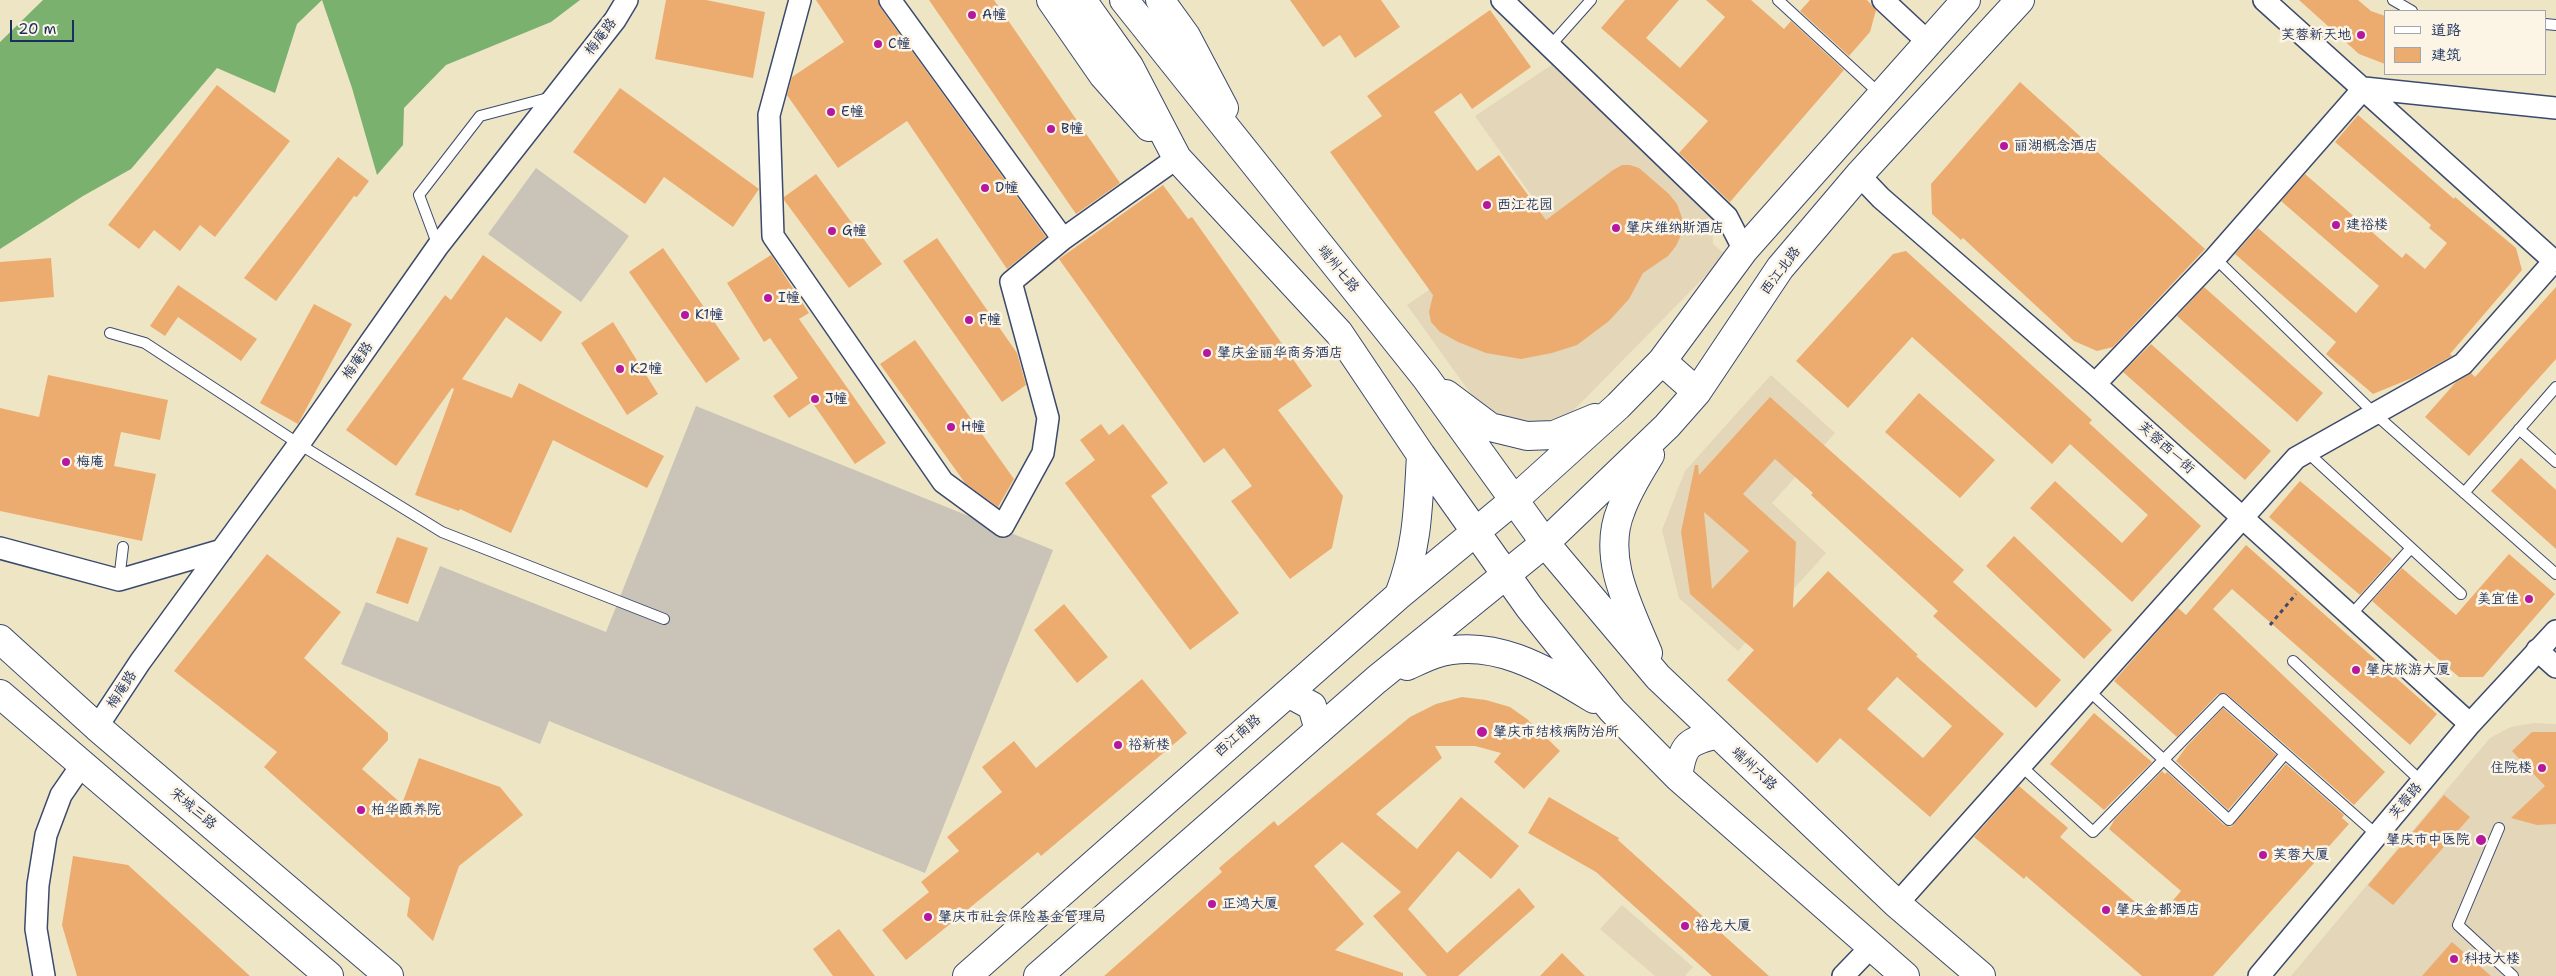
<!DOCTYPE html>
<meta charset="utf-8">
<style>
body{margin:0}
#map{position:relative;width:2556px;height:976px;overflow:hidden;background:#eee5c5;font-family:"Shantell Sans","LXGW WenKai TC",sans-serif}
canvas{display:block}
.legend{position:absolute;left:2384px;top:10px;width:162px;height:65px;box-sizing:border-box;background:#fcf5e5;border:1px solid #a2a6af;margin:0;padding:6px 9px;list-style:none;font-size:15px;color:#1b2f5e}
.legend li{display:flex;align-items:center;gap:10px;height:25px}
.legend b{width:25px;border:1px solid #a2a6af}
.scale{position:absolute;left:10px;top:20px;width:64px;height:22px;box-sizing:border-box;border:2px solid #1b2f5e;border-top:0;padding-left:6px;font-size:15px;line-height:18px;white-space:nowrap;color:#1b2f5e;-webkit-text-stroke:4px #fcf5e5;paint-order:stroke}
</style>
<div id="map">
<canvas width="2556" height="976"></canvas>
<ul class="legend">
<li><b style="height:6px;background:#fff"></b>道路</li>
<li><b style="height:14px;background:#edac6f"></b>建筑</li>
</ul>
<div class="scale">20 m</div>
</div>
<script>
const ctx = document.querySelector('canvas').getContext('2d');
ctx.lineJoin = 'round';
function paint(path, color) {
  ctx.fillStyle = color;
  ctx.fill(path, 'evenodd');
}
function trace(path, color, width, dash) {
  ctx.strokeStyle = color;
  ctx.lineWidth = width;
  ctx.lineCap = dash ? 'butt' : 'round';
  ctx.setLineDash(dash || []);
  ctx.stroke(path);
}
function write(font, color, halo, rows, align = 'center') {
  ctx.font = font + ' "Shantell Sans","LXGW WenKai TC",sans-serif';
  ctx.lineWidth = 5;
  ctx.setLineDash([]);
  ctx.textBaseline = 'middle';
  ctx.strokeStyle = halo;
  ctx.fillStyle = color;
  for (const [text, x, y, turn = 0] of rows) {
    ctx.save();
    ctx.translate(x, y);
    ctx.rotate((+turn || 0) * Math.PI / 180);
    ctx.textAlign = isNaN(turn) ? turn : align;
    if (halo) ctx.strokeText(text, 0, 0);
    ctx.fillText(text, 0, 0);
    ctx.restore();
  }
}
const built = new Path2D(`
 M 1556,62 L 1712,211 L 1713,244 L 1726,255 L 1571,413 L 1543,422 L 1516,420 L 1481,408 L 1407,305 L 1543,212 L 1475,116 Z
 M 1771,375 L 1835,433 L 1772,503 L 1826,553 L 1738,651 L 1679,598 L 1662,530 L 1685,471 Z
 M 2534,723 L 2556,724 L 2556,976 L 2291,976 L 2490,738 L 2511,727 Z
 M 1622,905 L 1693,967 L 1685,976 L 1655,976 L 1600,929 Z`);
const industrial = new Path2D(`
 M 536,168 L 629,236 L 581,302 L 488,234 Z
 M 696,406 L 1053,550 L 925,873 L 549,721 L 540,744 L 341,664 L 366,602 L 418,622 L 440,566 L 606,632 Z`);
const forest = new Path2D(`
 M 43,0 L 580,0 L 551,22 L 446,65 L 404,108 L 403,145 L 377,175 L 352,88 L 322,0 L 297,24 L 275,93 L 217,68 L 131,169 L 83,196 L 0,249 L 0,42 Z`);
const building = new Path2D(`
 M 666,0 L 706,0 L 765,12 L 753,78 L 655,59 Z
 M 816,0 L 878,0 L 880,7 L 1046,237 L 1007,269 L 907,121 L 838,168 L 787,95 L 792,77 L 844,42 Z
 M 929,0 L 994,0 L 1120,183 L 1076,214 Z
 M 1290,0 L 1381,0 L 1400,27 L 1355,58 L 1340,35 L 1323,47 Z
 M 1625,0 L 1679,0 L 1646,38 L 1680,68 L 1725,17 L 1706,0 L 1751,0 L 1784,29 L 1791,21 L 1844,70 L 1730,202 L 1679,153 L 1708,121 L 1601,28 Z
 M 1810,0 L 1867,0 L 1876,10 L 1870,32 L 1849,56 L 1800,11 Z
 M 2299,0 L 2358,0 L 2371,11 L 2385,16 L 2385,64 L 2359,54 Z
 M 1490,10 L 1531,67 L 1472,109 L 1461,93 L 1434,112 L 1477,171 L 1499,155 L 1546,220 L 1613,170 L 1622,165 L 1630,165 L 1639,168 L 1669,194 L 1677,204 L 1682,218 L 1682,233 L 1676,246 L 1668,256 L 1643,273 L 1629,299 L 1609,321 L 1577,345 L 1552,353 L 1521,359 L 1486,353 L 1458,342 L 1440,332 L 1431,322 L 1429,312 L 1433,295 L 1330,152 L 1382,116 L 1367,96 Z
 M 2020,82 L 2205,249 L 2113,347 L 2097,351 L 2074,341 L 1963,238 L 1961,240 L 1932,214 L 1931,184 Z
 M 217,85 L 290,141 L 215,237 L 200,225 L 180,251 L 154,230 L 139,249 L 108,225 Z
 M 620,88 L 759,189 L 733,227 L 664,177 L 645,204 L 573,152 Z
 M 2358,115 L 2454,199 L 2455,197 L 2516,248 L 2522,270 L 2450,354 L 2452,356 L 2412,378 L 2373,394 L 2326,354 L 2336,342 L 2235,254 L 2258,228 L 2356,313 L 2379,286 L 2281,201 L 2305,174 L 2402,258 L 2406,253 L 2425,269 L 2447,243 L 2429,228 L 2431,225 L 2335,142 Z
 M 338,157 L 369,181 L 357,197 L 354,196 L 276,301 L 244,278 Z
 M 816,174 L 882,264 L 849,288 L 784,200 L 784,197 Z
 M 1163,185 L 1188,219 L 1192,217 L 1312,386 L 1278,410 L 1343,496 L 1332,548 L 1290,579 L 1231,501 L 1252,486 L 1224,448 L 1204,463 L 1059,259 Z
 M 937,238 L 1017,353 L 1026,385 L 1002,402 L 903,261 Z
 M 663,248 L 740,359 L 706,383 L 629,272 Z
 M 1906,251 L 2092,420 L 2089,423 L 2201,526 L 2132,602 L 2030,508 L 2055,481 L 2122,543 L 2148,515 L 2070,444 L 2052,464 L 1912,337 L 1848,408 L 1796,361 L 1893,254 Z
 M 483,255 L 562,312 L 541,342 L 506,317 L 462,379 L 512,398 L 519,383 L 664,456 L 647,488 L 553,440 L 511,533 L 460,509 L 459,511 L 415,495 L 454,389 L 452,388 L 396,466 L 346,430 L 445,295 L 451,300 Z
 M 771,255 L 809,313 L 799,319 L 886,443 L 855,464 L 812,402 L 789,418 L 773,396 L 798,378 L 770,338 L 764,342 L 727,283 Z
 M 51,258 L 54,297 L 0,302 L 0,262 Z
 M 178,285 L 257,339 L 241,361 L 178,317 L 165,336 L 150,326 Z
 M 2204,287 L 2323,393 L 2297,422 L 2177,316 Z
 M 2556,287 L 2556,359 L 2469,456 L 2425,417 L 2456,382 L 2471,373 L 2475,377 Z
 M 314,304 L 352,324 L 298,424 L 260,403 Z
 M 613,322 L 658,394 L 627,415 L 581,343 Z
 M 915,340 L 1014,479 L 998,507 L 965,483 L 880,364 Z
 M 2151,344 L 2271,451 L 2245,480 L 2123,372 Z
 M 48,375 L 168,400 L 160,440 L 121,432 L 114,466 L 156,474 L 142,541 L 0,511 L 0,408 L 39,417 Z
 M 1919,393 L 1995,460 L 1960,498 L 1885,432 Z
 M 1770,397 L 1964,570 L 1953,582 L 2061,680 L 2036,708 L 1933,616 L 1938,611 L 1811,495 L 1813,493 L 1775,459 L 1743,494 L 1796,542 L 1793,608 L 1828,571 L 1918,655 L 1916,656 L 2004,734 L 1930,817 L 1840,738 L 1817,763 L 1727,680 L 1754,650 L 1690,594 L 1681,532 L 1695,465 L 1698,465 L 1699,475 ZM 1704,512 L 1749,551 L 1712,589 ZM 1897,677 L 1952,726 L 1923,758 L 1867,709 Z
 M 1101,424 L 1109,435 L 1123,424 L 1168,483 L 1151,496 L 1239,613 L 1190,650 L 1065,483 L 1095,460 L 1080,440 Z
 M 2521,458 L 2556,490 L 2556,549 L 2491,491 Z
 M 2300,481 L 2392,559 L 2360,595 L 2269,517 Z
 M 2014,536 L 2112,630 L 2084,659 L 1986,566 Z
 M 397,537 L 428,548 L 408,604 L 376,593 Z
 M 2246,545 L 2437,714 L 2410,745 L 2232,589 L 2213,609 L 2385,772 L 2354,805 L 2227,694 L 2218,694 L 2177,737 L 2114,681 L 2178,608 L 2186,615 Z
 M 267,554 L 341,612 L 304,658 L 388,733 L 388,740 L 362,769 L 402,804 L 419,758 L 500,787 L 523,815 L 459,866 L 433,941 L 407,916 L 410,898 L 264,767 L 277,752 L 174,671 Z
 M 2509,554 L 2555,594 L 2483,677 L 2459,677 L 2372,601 L 2402,568 L 2456,615 Z
 M 1064,604 L 1108,657 L 1077,683 L 1034,630 Z
 M 1142,679 L 1187,733 L 1041,856 L 1038,852 L 906,960 L 882,930 L 929,892 L 921,882 L 959,851 L 947,837 L 1002,792 L 982,767 L 1014,741 L 1036,768 Z
 M 1462,697 L 1486,700 L 1510,707 L 1527,719 L 1560,751 L 1524,789 L 1494,762 L 1501,753 L 1475,746 L 1435,746 L 1442,758 L 1376,814 L 1417,849 L 1461,797 L 1519,846 L 1491,879 L 1458,851 L 1408,909 L 1447,953 L 1519,888 L 1535,907 L 1458,976 L 1427,976 L 1373,916 L 1401,892 L 1342,842 L 1314,866 L 1364,924 L 1335,950 L 1403,973 L 1403,976 L 1104,976 L 1222,872 L 1219,868 L 1274,821 L 1278,826 L 1410,717 L 1436,704 Z
 M 2223,708 L 2276,755 L 2228,810 L 2176,761 L 2187,746 Z
 M 2094,713 L 2152,762 L 2104,810 L 2050,764 Z
 M 2532,732 L 2556,732 L 2556,824 L 2537,825 L 2511,818 L 2545,786 L 2512,751 Z
 M 2286,764 L 2344,815 L 2342,818 L 2349,824 L 2213,976 L 2142,976 L 2026,876 L 2024,879 L 1974,837 L 2019,786 L 2068,828 L 2060,837 L 2156,920 L 2181,891 L 2109,829 L 2115,819 L 2162,771 L 2165,774 L 2167,772 L 2224,825 L 2231,827 Z
 M 2444,795 L 2470,817 L 2393,905 L 2368,885 Z
 M 1549,797 L 1619,838 L 1618,840 L 1769,976 L 1712,976 L 1596,872 L 1528,833 Z
 M 73,856 L 128,865 L 250,976 L 77,976 L 62,925 Z
 M 839,929 L 875,976 L 833,976 L 813,949 Z
 M 2452,942 L 2491,976 L 2422,976 Z
 M 1562,953 L 1585,976 L 1540,976 Z`);
const path = new Path2D(`
 M 2270,625 L 2296,594`);
const service = new Path2D(`
 M 1778,0 L 1880,94
 M 2393,0 L 2412,11
 M 2545,24 L 2556,25
 M 1550,46 L 1591,0
 M 438,246 L 419,195 L 480,116 L 552,97
 M 2215,258 L 2375,414 L 2556,574
 M 110,333 L 145,343 L 299,444 L 442,532 L 664,619
 M 2519,429 L 2556,462
 M 2307,452 L 2461,594
 M 2464,493 L 2556,387
 M 119,580 L 123,547
 M 2350,616 L 2411,548
 M 2293,661 L 2422,782
 M 2087,689 L 2229,820 L 2285,754
 M 2020,765 L 2093,832 L 2223,699 L 2377,835
 M 2499,828 L 2458,925 L 2513,976`);
const minor = new Path2D(`
 M 800,0 L 769,115 L 773,236 L 943,482 L 1003,526 L 1043,453 L 1048,418 L 1011,282 L 1063,239 L 1177,158
 M 890,0 L 1063,239
 M 1502,0 L 1727,217 L 1744,250
 M 1883,0 L 1928,42
 M 2264,0 L 2554,261
 M 1859,175 L 1881,198 L 2095,384 L 2470,724
 M 2095,384 L 2215,258 L 2364,88 L 2556,108
 M 0,548 L 119,580 L 222,550
 M 2537,650 L 2556,667
 M 97,727 L 140,662 L 299,444 L 438,246 L 615,20 L 627,0
 M 1897,904 L 2296,458 L 2463,364 L 2556,259
 M 44,976 L 36,929 L 38,885 L 46,835 L 61,795 L 81,766
 M 1843,976 L 1870,948
 M 2259,976 L 2470,724 L 2556,631`);
const secondary = new Path2D(`
 M 0,639 L 97,727 L 389,976
 M 0,694 L 329,976`);
const primary = new Path2D(`
 M 1051,0 L 1103,75 L 1149,127
 M 1082,0 L 1129,66 L 1177,158 L 1339,333 L 1421,455 L 1529,607 L 1612,710 L 1678,777 L 1905,976
 M 1124,0 L 1426,378 L 1545,543 L 1658,677 L 1897,904 L 1981,976
 M 1160,0 L 1186,36 L 1224,108
 M 1662,361 L 1697,392
 M 1446,394 L 1490,427 L 1527,436 L 1554,435 L 1595,418
 M 1399,595 C 1418,546 1418,507 1421,455
 M 1648,653 C 1630,609 1601,558 1621,510 C 1628,490 1639,473 1650,455
 M 1407,666 C 1416,662 1426,657 1435,654 C 1493,636 1548,671 1594,699
 M 1288,693 L 1312,706 L 1319,730
 M 1678,777 C 1683,744 1687,742 1718,734
 M 967,976 L 1398,596 L 1513,501 L 1618,406 L 1662,361 L 1744,250 L 1966,0
 M 1038,976 L 1376,680 L 1545,543 L 1667,426 L 1697,392 L 1780,268 L 1859,175 L 2020,0`);
const markers = [
 [972,15,5,"#b5179e"],
 [2361,35,5,"#b5179e"],
 [878,44,5,"#b5179e"],
 [831,112,5,"#b5179e"],
 [1051,129,5,"#b5179e"],
 [2004,146,5,"#b5179e"],
 [985,188,5,"#b5179e"],
 [1487,205,5,"#b5179e"],
 [2336,225,5,"#b5179e"],
 [1616,228,5,"#b5179e"],
 [832,231,5,"#b5179e"],
 [768,298,5,"#b5179e"],
 [685,315,5,"#b5179e"],
 [969,320,5,"#b5179e"],
 [1207,353,5,"#b5179e"],
 [620,369,5,"#b5179e"],
 [815,399,5,"#b5179e"],
 [951,427,5,"#b5179e"],
 [66,462,5,"#b5179e"],
 [2529,599,5,"#b5179e"],
 [2356,670,5,"#b5179e"],
 [1482,732,6,"#b5179e"],
 [1118,745,5,"#b5179e"],
 [2542,768,5,"#b5179e"],
 [361,810,5,"#b5179e"],
 [2481,840,6,"#b5179e"],
 [2263,855,5,"#b5179e"],
 [1212,904,5,"#b5179e"],
 [2106,910,5,"#b5179e"],
 [928,917,5,"#b5179e"],
 [1685,926,5,"#b5179e"],
 [2454,959,5,"#b5179e"]
];
const poiNames = [
 ["A幢",982,15],
 ["芙蓉新天地",2351,35,"right"],
 ["C幢",888,44],
 ["E幢",841,112],
 ["B幢",1061,129],
 ["丽湖概念酒店",2014,146],
 ["D幢",995,188],
 ["西江花园",1497,205],
 ["建裕楼",2346,225],
 ["肇庆维纳斯酒店",1626,228],
 ["G幢",842,231],
 ["I幢",778,298],
 ["K1幢",695,315],
 ["F幢",979,320],
 ["肇庆金丽华商务酒店",1217,353],
 ["K2幢",630,369],
 ["J幢",825,399],
 ["H幢",961,427],
 ["梅庵",76,462],
 ["美宜佳",2519,599,"right"],
 ["肇庆旅游大厦",2366,670],
 ["肇庆市结核病防治所",1493,732],
 ["裕新楼",1128,745],
 ["住院楼",2532,768,"right"],
 ["柏华颐养院",371,810],
 ["肇庆市中医院",2470,840,"right"],
 ["芙蓉大厦",2273,855],
 ["正鸿大厦",1222,904],
 ["肇庆金都酒店",2116,910],
 ["肇庆市社会保险基金管理局",938,917],
 ["裕龙大厦",1695,926],
 ["科技大楼",2464,959]
];
const streetNames = [
 ["梅庵路",601,37,-53],
 ["端州七路",1338,269,51],
 ["西江北路",1781,271,-53],
 ["梅庵路",358,361,-55],
 ["芙蓉西一街",2166,448,42],
 ["梅庵路",122,690,-57],
 ["西江南路",1238,736,-41],
 ["端州六路",1754,769,43],
 ["芙蓉路",2406,801,-50],
 ["宋城三路",193,809,40]
];
paint(built, '#e4d6b8');
paint(industrial, '#c9c3b8');
paint(forest, '#7ab16e');
paint(building, '#edac6f');
trace(service, '#3b4a6d', 12);
trace(minor, '#3b4a6d', 24);
trace(secondary, '#3b4a6d', 30);
trace(primary, '#3b4a6d', 30);
trace(path, '#3b4a6d', 3, [4, 4]);
trace(service, '#fff', 10);
trace(minor, '#fff', 21);
trace(secondary, '#fff', 28);
trace(primary, '#fff', 28);
for (const [x, y, r, color] of markers) {
  const dot = new Path2D();
  dot.arc(x, y, r, 0, 2 * Math.PI);
  ctx.fillStyle = color;
  ctx.fill(dot);
  trace(dot, '#fcf5e5', 2);
}
write('14px', '#1b2f5e', '#fcf5e5', poiNames, 'left');
write('14px', '#1b2f5e', '#fcf5e5', streetNames);
</script>
